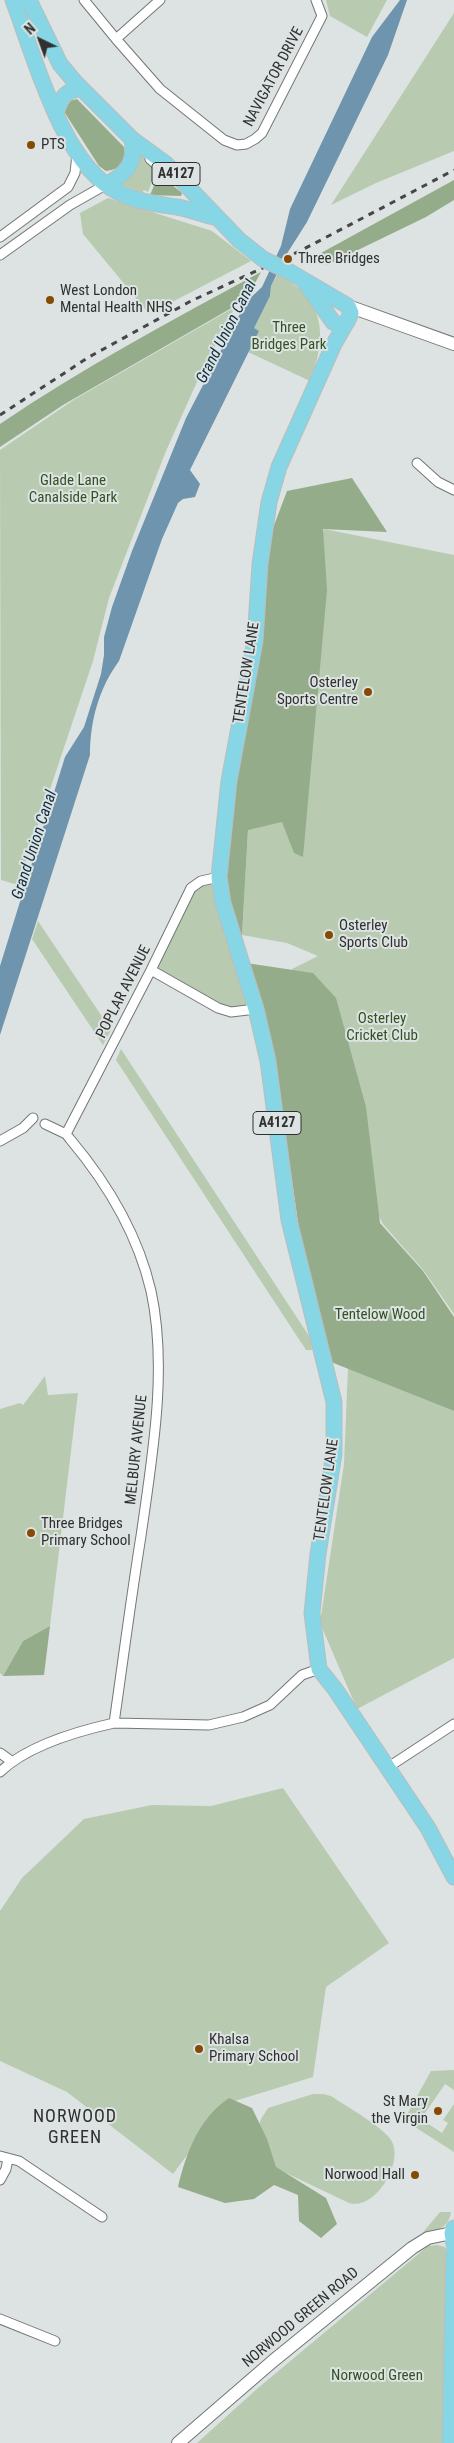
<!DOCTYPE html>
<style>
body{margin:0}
#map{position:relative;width:454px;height:2443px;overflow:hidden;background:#dde3e2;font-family:"Roboto Condensed",sans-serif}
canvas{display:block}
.north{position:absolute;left:15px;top:15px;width:50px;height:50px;-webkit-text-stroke:4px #dde3e2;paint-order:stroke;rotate:318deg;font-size:14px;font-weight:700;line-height:20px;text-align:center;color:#2f3130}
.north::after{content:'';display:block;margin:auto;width:18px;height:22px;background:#2f3130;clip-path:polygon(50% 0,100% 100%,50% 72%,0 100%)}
</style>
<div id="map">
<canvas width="454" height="2443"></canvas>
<div class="north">N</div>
</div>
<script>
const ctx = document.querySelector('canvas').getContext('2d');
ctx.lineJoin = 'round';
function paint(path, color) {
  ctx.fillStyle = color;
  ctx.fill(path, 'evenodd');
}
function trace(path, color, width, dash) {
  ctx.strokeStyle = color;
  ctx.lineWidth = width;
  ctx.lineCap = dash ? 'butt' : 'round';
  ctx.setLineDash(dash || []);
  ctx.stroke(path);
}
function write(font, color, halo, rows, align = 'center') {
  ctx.font = font + ' "Roboto Condensed",sans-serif';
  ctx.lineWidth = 4;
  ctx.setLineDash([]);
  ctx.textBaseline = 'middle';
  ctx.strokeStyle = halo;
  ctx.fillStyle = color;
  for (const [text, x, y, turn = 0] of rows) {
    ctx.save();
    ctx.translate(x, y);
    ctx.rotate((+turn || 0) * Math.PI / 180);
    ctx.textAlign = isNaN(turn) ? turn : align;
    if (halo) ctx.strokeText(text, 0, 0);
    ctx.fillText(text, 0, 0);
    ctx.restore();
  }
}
const green = new Path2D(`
 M 326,0 L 387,0 L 367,37 L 330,16 Z
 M 454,13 L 454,151 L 376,183 L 331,205 Z
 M 140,153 L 157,170 L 148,192 L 144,190 L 142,193 L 120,184 L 137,169 Z
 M 108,198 L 212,231 L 251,261 L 149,314 L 83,234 L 80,213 Z
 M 278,274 C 325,299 328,335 310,381 L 248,352 L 259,331 L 253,328 L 270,296 L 271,286 Z
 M 235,307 L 196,384 L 166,451 L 109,598 L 93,661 L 18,885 L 1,880 L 0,450 L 75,399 Z
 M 324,529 L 454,555 L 454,1314 L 424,1271 L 383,1224 L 330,1123 L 292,969 L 318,956 L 287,943 L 242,935 L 248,830 Z
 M 219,877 L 256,1009 L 231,1012 L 151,970 L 191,888 Z
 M 38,921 L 111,1030 L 103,1045 L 32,939 Z
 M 121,1049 L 311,1339 L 312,1350 L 306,1350 L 116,1060 Z
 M 348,1368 L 454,1411 L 454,1658 L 357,1709 L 320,1623 L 344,1464 Z
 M 45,1376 L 48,1395 L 78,1393 L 50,1626 L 23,1641 L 3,1676 L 0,1673 L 0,1409 L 20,1403 L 23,1405 Z
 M 283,1788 L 389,1943 L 326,1987 L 313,2077 L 225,2104 L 173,2174 L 67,2092 L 0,2061 L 0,1911 L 22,1878 L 84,1819 L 152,1805 L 211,1806 Z
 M 454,2070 L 454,2090 L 445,2084 L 421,2119 L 442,2133 L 448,2123 L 443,2120 L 454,2104 L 454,2152 L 404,2120 L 431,2071 Z
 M 313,2094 L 323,2094 L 331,2096 C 346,2106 383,2127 391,2140 C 405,2162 375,2211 349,2203 L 265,2163 L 254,2141 L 261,2119 L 268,2108 Z
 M 440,2212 L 451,2212 C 449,2229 433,2232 419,2237 Z
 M 437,2245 L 445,2247 L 449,2253 L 444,2333 L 444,2443 L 197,2443 L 258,2388 L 428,2246 Z`);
const forest = new Path2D(`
 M 77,99 L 124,147 C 127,162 122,169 106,171 L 99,166 L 65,113 L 65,107 L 69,101 Z
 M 159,174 L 182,193 L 181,196 L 150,195 Z
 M 454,180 L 454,200 L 426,217 L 327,265 L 315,260 L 321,253 Z
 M 261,272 L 254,285 L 235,306 L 63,405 L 0,447 L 0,424 C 84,367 172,320 261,272 Z
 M 352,478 L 387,532 L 323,529 L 327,590 L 303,857 L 294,853 L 282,822 L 248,830 L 242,935 L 233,928 L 224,899 L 234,789 L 260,648 L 270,536 L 287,491 Z
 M 246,963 L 313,973 L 336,998 L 366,1107 L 380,1223 L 423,1271 L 454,1317 L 454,1411 L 326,1360 L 308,1291 L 274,1056 Z
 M 50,1626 L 44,1675 L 3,1676 L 23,1641 Z
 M 229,2098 L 252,2108 L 267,2139 L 276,2167 L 326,2198 L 337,2224 L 321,2238 L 299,2221 L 298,2195 L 274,2185 L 254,2199 L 225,2203 L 178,2187 C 186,2153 199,2118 229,2098 Z`);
const water = new Path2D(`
 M 400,0 L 407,0 L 388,55 L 307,222 L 288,252 L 271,286 L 270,296 L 254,328 L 259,331 L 190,470 L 200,484 L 195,497 L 183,499 L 178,503 L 162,539 L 119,661 C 99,688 90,721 90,755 L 0,1035 L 0,966 L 65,757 L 84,727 L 101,674 L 104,655 L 104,637 L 112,607 L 132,551 L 186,418 L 246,302 L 262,287 L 281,246 L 290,209 L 372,37 Z`);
const street = new Path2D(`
 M 84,0 L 116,39
 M 160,0 L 116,39 L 160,89 L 224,140 L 237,145 L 246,144 L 255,139 L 262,133 L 322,16 L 316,0
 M 150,159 L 172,179
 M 0,237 L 68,187 L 75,173 L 77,154
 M 0,255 L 70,205 L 107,184
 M 417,463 L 438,482 L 454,490
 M 151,970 L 218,1008 L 231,1012 L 256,1009
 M 45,1124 L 66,1134 L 70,1139 C 107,1183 138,1235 151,1291 C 168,1369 152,1458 141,1536 C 131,1598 123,1661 114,1723
 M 66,1134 L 151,970 L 191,888 L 201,881 L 219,877
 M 0,1141 L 23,1128 L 33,1118
 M 0,1753 L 11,1761
 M 387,1768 L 454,1724
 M 0,1772 C 27,1746 78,1731 114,1723 L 209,1725 L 243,1717 L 270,1705 L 302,1675 L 319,1669
 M 0,2156 L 19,2161 L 102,2217
 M 0,2180 L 6,2169 L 8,2159
 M 0,2319 L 55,2341`);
const secondary = new Path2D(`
 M 348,306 L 454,344
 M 178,2443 L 273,2361 L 412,2248 L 428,2238 L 452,2233`);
const primary = new Path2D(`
 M 13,0 C 34,55 62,165 118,192 C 137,202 157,204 177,207 C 189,209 201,214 214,217
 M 29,0 L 60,64 L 75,82 L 132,139 L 165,163 L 239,240 L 263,259
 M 56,115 C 59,100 65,89 82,89
 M 107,184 C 127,174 136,162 132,139
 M 290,272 L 348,306 L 351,313 L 347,322 L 340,325 L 333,322 L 304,281
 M 346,323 L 334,344 L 279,467 L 269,502 L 260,564 L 255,641 L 229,781 L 219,877 L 223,903 L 256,1009 L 268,1061 L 289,1220 L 334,1402 L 334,1454 L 318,1554 L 312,1613 L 319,1669 L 335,1689 L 428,1828 L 454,1877
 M 454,2228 L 452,2233 L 454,2244
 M 450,2443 L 454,2252`);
const rail = new Path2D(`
 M 0,415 L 89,357 L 191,301 L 300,251 L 454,170`);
const primaryBridge = new Path2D(`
 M 263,259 L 290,272`);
const markers = [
 [31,145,5,"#864a04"],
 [288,259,5,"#864a04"],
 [50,300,5,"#864a04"],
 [368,692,5,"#864a04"],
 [329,935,5,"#864a04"],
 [31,1533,5,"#864a04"],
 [199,2049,5,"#864a04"],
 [438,2111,5,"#864a04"],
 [415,2175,5,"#864a04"]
];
const shields = [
 [176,174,48],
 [277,1123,48]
];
const shieldNames = [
 ["A4127",176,174],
 ["A4127",277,1123]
];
const streetNames = [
 ["NAVIGATOR DRIVE",274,77,-62],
 ["TENTELOW LANE",247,673,-81],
 ["POPLAR AVENUE",124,992,-63],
 ["MELBURY AVENUE",137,1450,-84],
 ["TENTELOW LANE",327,1490,-82],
 ["NORWOOD GREEN ROAD",301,2318,-40]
];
const poiNames = [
 ["PTS",41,145],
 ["Three Bridges",298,259],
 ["West London",60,291],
 ["Mental Health NHS",60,308],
 ["Osterley",358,683,"right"],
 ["Sports Centre",358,700,"right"],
 ["Osterley",339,926],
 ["Sports Club",339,943],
 ["Three Bridges",41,1524],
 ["Primary School",41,1541],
 ["Khalsa",209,2040],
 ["Primary School",209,2057],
 ["St Mary",428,2102,"right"],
 ["the Virgin",428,2119,"right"],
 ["Norwood Hall",405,2175,"right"]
];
const parkNames = [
 ["Three",289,328],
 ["Bridges Park",289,345],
 ["Glade Lane",73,481],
 ["Canalside Park",73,498],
 ["Osterley",382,1019],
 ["Cricket Club",382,1036],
 ["Tentelow Wood",380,1315],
 ["Norwood Green",377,2376]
];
const waterNames = [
 ["Grand Union Canal",227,332,-63],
 ["Grand Union Canal",35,845,-72]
];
const quarterNames = [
 ["NORWOOD",75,2117],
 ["GREEN",75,2138]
];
paint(green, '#b8cbb1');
paint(forest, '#94ac8a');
paint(water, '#6f94ad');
trace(street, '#727776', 11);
trace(secondary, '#727776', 14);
trace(primary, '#bcbdbd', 17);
trace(street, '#fff', 9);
trace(secondary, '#fff', 12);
trace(primary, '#86d6e5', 15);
trace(rail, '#444746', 3, [6, 6]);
trace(primaryBridge, '#bcbdbd', 17, []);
trace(primaryBridge, '#86d6e5', 15);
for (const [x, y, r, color] of markers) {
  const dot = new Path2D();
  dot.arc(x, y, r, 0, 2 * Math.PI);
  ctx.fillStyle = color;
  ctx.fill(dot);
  trace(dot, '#dde3e2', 2);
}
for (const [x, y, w] of shields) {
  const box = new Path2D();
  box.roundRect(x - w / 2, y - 11.5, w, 23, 4);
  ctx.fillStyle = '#dde3e2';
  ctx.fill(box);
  trace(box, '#2f3130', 1);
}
write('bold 14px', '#2f3130', null, shieldNames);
write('15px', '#2f3130', '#dde3e2', streetNames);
write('15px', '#2f3130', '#dde3e2', poiNames, 'left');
write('15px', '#315221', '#dde3e2', parkNames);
write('italic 16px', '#0e2e41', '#dde3e2', waterNames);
ctx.letterSpacing = '1px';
write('18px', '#2f3130', '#dde3e2', quarterNames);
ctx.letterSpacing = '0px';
</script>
